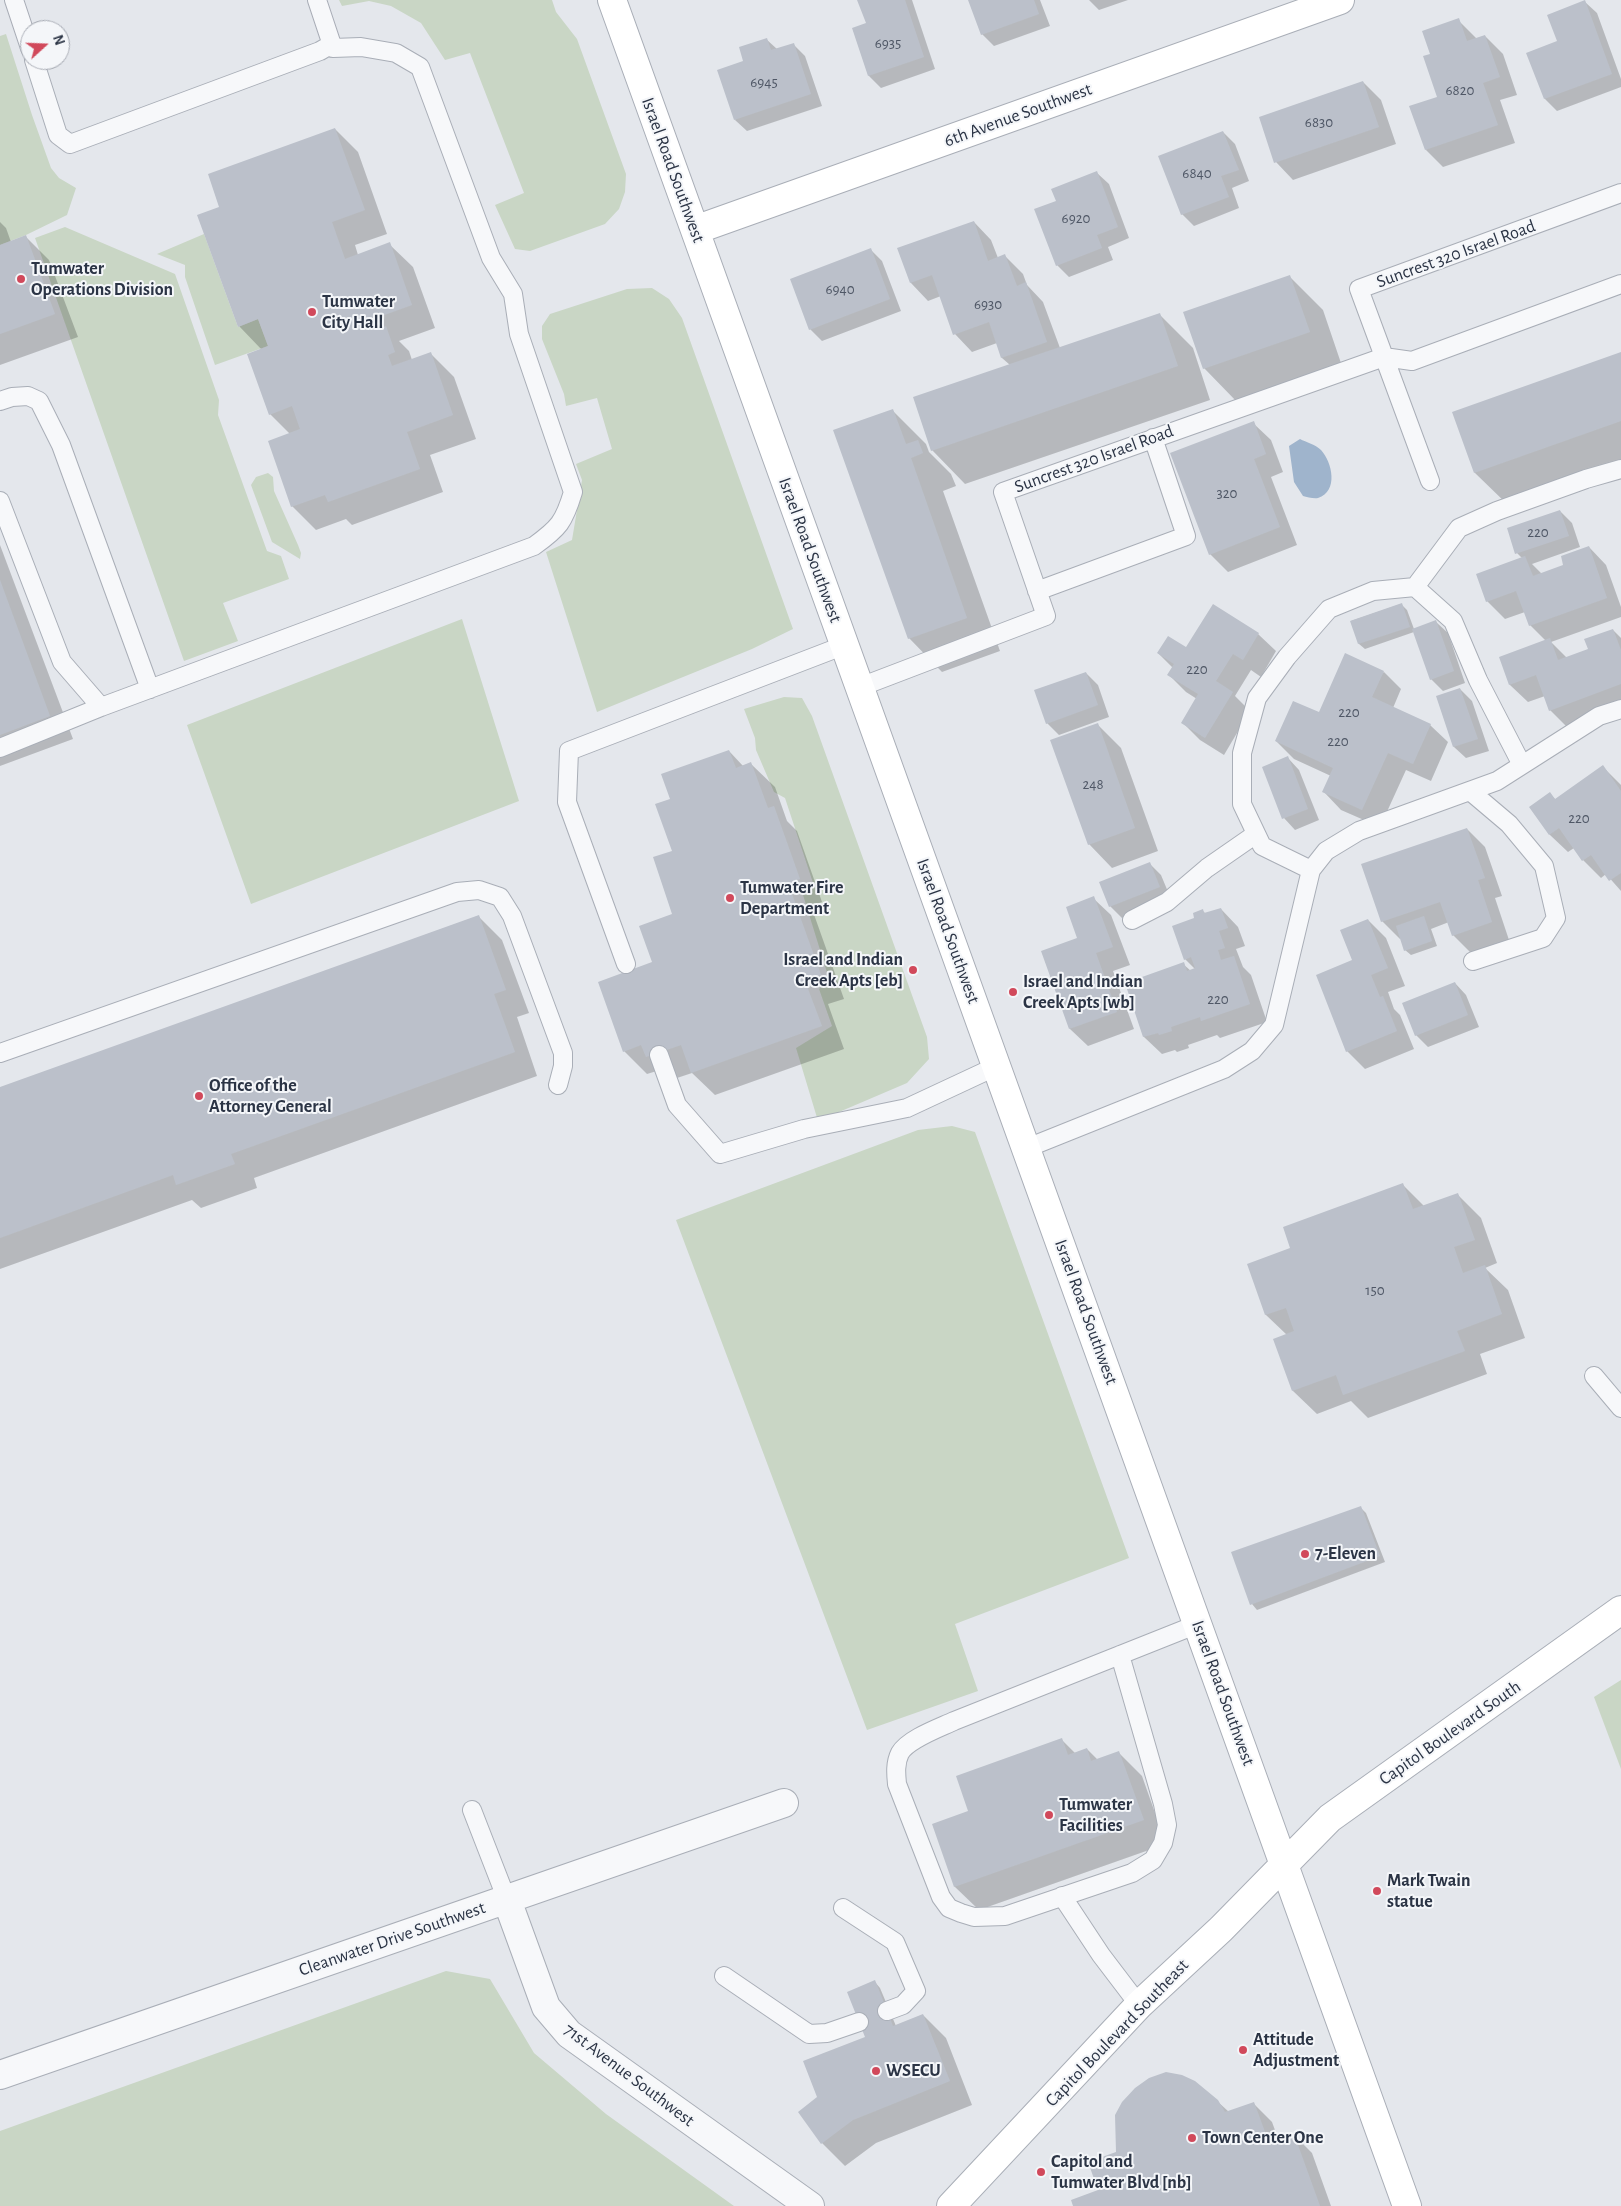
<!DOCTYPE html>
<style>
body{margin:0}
#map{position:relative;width:1621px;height:2206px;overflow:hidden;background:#e4e7ec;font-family:"Alegreya Sans",sans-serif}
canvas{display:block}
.north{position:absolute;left:20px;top:20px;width:50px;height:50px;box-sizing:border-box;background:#f4f6f9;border:1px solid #a4a8b1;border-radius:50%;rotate:70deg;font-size:14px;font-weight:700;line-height:20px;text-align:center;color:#2b3445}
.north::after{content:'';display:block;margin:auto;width:18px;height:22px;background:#d1495b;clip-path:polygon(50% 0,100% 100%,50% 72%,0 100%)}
</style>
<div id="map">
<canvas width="1621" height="2206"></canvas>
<div class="north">N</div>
</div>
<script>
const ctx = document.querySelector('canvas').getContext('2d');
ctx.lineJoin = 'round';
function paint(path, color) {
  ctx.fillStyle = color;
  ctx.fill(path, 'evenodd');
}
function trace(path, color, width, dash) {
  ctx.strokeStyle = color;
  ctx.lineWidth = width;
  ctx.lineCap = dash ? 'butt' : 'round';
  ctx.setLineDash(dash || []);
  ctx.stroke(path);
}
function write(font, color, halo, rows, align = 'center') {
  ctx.font = font + ' "Alegreya Sans",sans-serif';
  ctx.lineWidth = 4;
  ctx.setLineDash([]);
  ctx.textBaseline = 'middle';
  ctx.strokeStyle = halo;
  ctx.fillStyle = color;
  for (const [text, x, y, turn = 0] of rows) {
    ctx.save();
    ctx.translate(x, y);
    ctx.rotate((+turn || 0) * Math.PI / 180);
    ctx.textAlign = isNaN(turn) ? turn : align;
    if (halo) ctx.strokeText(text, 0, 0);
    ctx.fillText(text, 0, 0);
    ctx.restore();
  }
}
const green = new Path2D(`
 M 339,0 L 552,0 L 556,12 L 577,39 L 626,174 L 625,192 L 619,209 L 605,224 L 530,251 L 515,249 L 495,205 L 524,193 L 470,53 L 445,60 L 421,23 L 391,6 L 369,1 L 342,6 Z
 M 6,34 L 32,115 L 51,168 L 59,178 L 76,188 L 67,215 L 26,235 L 0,245 L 0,36 Z
 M 65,227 L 175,274 L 219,400 L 218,415 L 267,551 L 281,556 L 289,579 L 223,603 L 238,641 L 184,661 L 35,238 Z
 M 204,234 L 238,327 L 258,319 L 268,346 L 215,365 L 185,277 L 185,265 L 157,254 Z
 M 652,288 L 669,299 L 682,318 L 793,629 L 752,649 L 597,712 L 546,552 L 572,540 L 582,480 L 576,464 L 612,449 L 597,398 L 566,406 L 564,394 L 542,339 L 542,326 L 550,314 L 627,289 Z
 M 268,473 L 273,477 L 274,491 L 298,545 L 301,553 L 300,559 L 272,542 L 251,485 L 256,477 Z
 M 462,619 L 519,801 L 251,904 L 187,725 Z
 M 784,697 L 802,698 L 812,716 L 927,1037 L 929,1059 L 907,1083 L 818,1121 L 796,1048 L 832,1026 L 819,989 L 829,979 L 803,895 L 814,886 L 785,798 L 774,792 L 756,750 L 755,738 L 744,709 Z
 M 952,1126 L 975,1132 L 1129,1558 L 955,1624 L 978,1691 L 867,1730 L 676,1220 L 918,1130 Z
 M 1621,1680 L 1621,1769 L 1594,1697 Z
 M 446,1971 L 490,1979 L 534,2053 L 606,2114 L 734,2206 L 0,2206 L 0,2131 Z`);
const water = new Path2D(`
 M 1300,439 C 1306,442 1316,445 1321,450 C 1332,462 1339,491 1318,498 C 1314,499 1307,497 1303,496 L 1294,482 L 1289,446 Z`);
const shadow = new Path2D(`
 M 859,0 L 912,0 L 935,69 L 881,88 L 869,76 L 853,29 L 867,24 Z
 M 970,0 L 1040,0 L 1050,26 L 994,46 L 982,34 Z
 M 1089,0 L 1128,0 L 1099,10 Z
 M 1585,2 L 1597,13 L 1621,79 L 1621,87 L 1557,111 L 1545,99 L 1528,53 L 1559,42 Z
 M 1458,20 L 1477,39 L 1485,36 L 1503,54 L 1517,95 L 1500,100 L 1515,143 L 1443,167 L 1426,150 L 1438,97 L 1432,54 Z
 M 766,39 L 777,49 L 793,44 L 805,56 L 822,106 L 747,131 L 735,120 Z
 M 1363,82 L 1381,100 L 1396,144 L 1293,180 L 1276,162 Z
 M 335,129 L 358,152 L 387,234 L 355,245 L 358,255 L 389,244 L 413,267 L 435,328 L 399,341 L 409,351 L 412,360 L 430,353 L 454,377 L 476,439 L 430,455 L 443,492 L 352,525 L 346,519 L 316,530 L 292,506 L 290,434 L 270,414 L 262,350 L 239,326 L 221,208 Z
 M 1223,132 L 1235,144 L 1249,181 L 1232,188 L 1239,208 L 1194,226 L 1182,214 Z
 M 1097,173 L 1109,184 L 1129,238 L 1108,247 L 1113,260 L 1069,277 L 1057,265 L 1057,201 Z
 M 0,222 L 6,228 L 11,242 L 26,237 L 49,260 L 78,337 L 0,365 Z
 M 974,222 L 991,240 L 998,258 L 1005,256 L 1023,274 L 1027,285 L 1043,302 L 1060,348 L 1159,314 L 1193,348 L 1210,400 L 965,484 L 932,450 L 1010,365 L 1002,358 L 997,343 L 972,352 L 955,334 L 941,296 L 928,301 L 911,283 L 898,249 Z
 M 871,250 L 882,261 L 901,311 L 822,341 L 810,329 Z
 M 1290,277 L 1323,310 L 1342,366 L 1237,402 L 1204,368 Z
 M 1621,354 L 1621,466 L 1509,506 L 1475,473 L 1454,413 Z
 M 892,410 L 926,444 L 929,452 L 951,474 L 956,486 L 943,491 L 1000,651 L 942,672 L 909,638 Z
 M 1253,423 L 1271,440 L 1283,472 L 1271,477 L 1297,545 L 1228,572 L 1210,554 Z
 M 1560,511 L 1572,523 L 1580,547 L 1532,564 L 1542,574 L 1565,566 L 1589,547 L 1606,565 L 1621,607 L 1621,617 L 1551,642 L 1567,658 L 1590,649 L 1613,630 L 1621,638 L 1621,708 L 1568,728 L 1550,710 L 1545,696 L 1528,702 L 1510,685 L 1501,658 L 1546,641 L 1530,625 L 1525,612 L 1505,619 L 1487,601 L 1522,558 L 1517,553 Z
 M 0,545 L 73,739 L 0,766 Z
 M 1401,604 L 1407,610 L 1414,629 L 1436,622 L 1448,633 L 1465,683 L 1443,691 L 1431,679 L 1414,632 L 1365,649 L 1359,644 L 1351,621 Z
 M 1258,634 L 1276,651 L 1261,677 L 1251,670 L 1235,696 L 1250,711 L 1224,755 L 1200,740 L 1182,722 L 1197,699 L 1186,692 L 1169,675 L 1173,668 L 1158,653 Z
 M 1384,672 L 1401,689 L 1393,708 L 1430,725 L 1448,742 L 1431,781 L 1406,770 L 1380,827 L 1341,810 L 1324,792 L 1331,776 L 1294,759 L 1276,741 Z
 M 1086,673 L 1098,685 L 1109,717 L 1059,735 L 1047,723 Z
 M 1460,689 L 1472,701 L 1489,751 L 1466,758 L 1454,747 Z
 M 1098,725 L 1121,748 L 1158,851 L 1112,868 L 1089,844 Z
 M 729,751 L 744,767 L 751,764 L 775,787 L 787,821 L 797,831 L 822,902 L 811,906 L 844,999 L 828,1004 L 844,1049 L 715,1095 L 692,1073 L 671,1080 L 660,1070 L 647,1074 L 624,1051 L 654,963 L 674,914 L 671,799 Z
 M 1288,758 L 1299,770 L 1319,820 L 1295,830 L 1284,818 Z
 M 1603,767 L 1621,785 L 1621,891 L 1606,874 L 1601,878 L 1583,860 L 1574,848 L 1568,852 L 1550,835 L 1531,807 L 1550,794 L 1556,800 Z
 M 1467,829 L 1485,847 L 1502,896 L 1495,898 L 1509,940 L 1471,953 L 1453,935 L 1449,922 L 1431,929 L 1437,946 L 1411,955 L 1405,950 L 1402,939 L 1400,939 L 1382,921 Z
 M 1149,863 L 1161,875 L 1171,899 L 1122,918 L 1110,906 Z
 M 1093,898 L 1111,915 L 1130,965 L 1113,971 L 1134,1029 L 1088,1046 L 1070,1029 L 1042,952 L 1079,939 Z
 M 1221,909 L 1238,927 L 1245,946 L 1236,949 L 1243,967 L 1251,975 L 1267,1022 L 1220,1038 L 1217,1035 L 1188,1045 L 1189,1048 L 1177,1052 L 1175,1050 L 1162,1054 L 1144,1037 L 1127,987 L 1183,964 L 1191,971 L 1195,969 L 1185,959 L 1196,919 L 1203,911 L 1206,914 Z
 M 478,916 L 502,940 L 529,1013 L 517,1017 L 537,1076 L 254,1178 L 257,1188 L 201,1208 L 192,1200 L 0,1269 L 0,1088 Z
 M 1368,920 L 1386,938 L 1405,986 L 1388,992 L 1394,1009 L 1400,1015 L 1414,1049 L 1365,1069 L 1347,1051 L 1354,961 Z
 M 1455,983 L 1466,995 L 1479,1027 L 1428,1047 L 1416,1035 Z
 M 1403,1185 L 1424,1206 L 1457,1194 L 1481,1218 L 1497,1263 L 1485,1268 L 1508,1290 L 1525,1338 L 1480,1354 L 1487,1374 L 1368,1418 L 1351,1401 L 1317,1414 L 1293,1391 L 1275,1339 L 1287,1335 L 1266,1315 L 1248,1265 L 1292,1249 Z
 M 1360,1507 L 1366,1513 L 1385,1562 L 1257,1610 L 1252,1604 Z
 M 1062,1740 L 1075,1753 L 1087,1749 L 1098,1760 L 1119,1753 L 1142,1776 L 1166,1844 L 979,1910 L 955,1887 L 933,1825 L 970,1812 Z
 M 875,1982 L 880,1988 L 896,2026 L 923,2015 L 946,2038 L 972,2105 L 876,2143 L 845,2166 L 822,2143 L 819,2097 L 866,2037 Z
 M 1217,2101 L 1229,2112 L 1254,2104 L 1272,2122 L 1279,2141 L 1294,2135 L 1312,2153 L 1331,2206 L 1074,2206 L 1099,2191 L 1118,2153 Z`);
const building = new Path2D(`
 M 857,0 L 905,0 L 924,57 L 868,76 L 852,28 L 866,23 Z
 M 968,0 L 1034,0 L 1039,14 L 981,35 Z
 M 1585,0 L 1612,74 L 1544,99 L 1526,53 L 1557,41 L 1547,15 Z
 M 1459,18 L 1467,41 L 1485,35 L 1500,77 L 1483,83 L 1498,125 L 1425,150 L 1409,106 L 1437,97 L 1423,56 L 1430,54 L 1422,31 Z
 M 767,38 L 771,50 L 794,43 L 811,94 L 734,120 L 717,70 L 743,61 L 739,47 Z
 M 1363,81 L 1379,127 L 1274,163 L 1259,117 Z
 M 335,128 L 365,210 L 332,222 L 345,259 L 390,242 L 412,305 L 373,319 L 376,330 L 386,326 L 395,352 L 388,355 L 392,366 L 431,352 L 453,415 L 407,432 L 420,469 L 328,502 L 325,495 L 291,507 L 268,441 L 300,429 L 292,406 L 269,415 L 247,354 L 268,346 L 258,319 L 238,327 L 197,215 L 219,207 L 208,174 Z
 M 1223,131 L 1239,170 L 1221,176 L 1229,197 L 1181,215 L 1158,156 Z
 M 1097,171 L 1118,227 L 1097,235 L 1102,248 L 1056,266 L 1034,209 L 1056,201 L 1051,189 Z
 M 974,221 L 988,261 L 1005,254 L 1017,286 L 1026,282 L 1047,342 L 1001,358 L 989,322 L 953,335 L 932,275 L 910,283 L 897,248 Z
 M 26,235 L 55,314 L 0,334 L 0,245 Z
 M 871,248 L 890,299 L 809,330 L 790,279 Z
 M 1290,275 L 1310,332 L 1203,369 L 1183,312 Z
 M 1160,313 L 1178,366 L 931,451 L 913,397 Z
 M 1621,352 L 1621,421 L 1474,473 L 1452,412 Z
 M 893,409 L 906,444 L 918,440 L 923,453 L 911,458 L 967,618 L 908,639 L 833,430 Z
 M 1254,421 L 1266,454 L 1254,459 L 1280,527 L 1209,555 L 1170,453 Z
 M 1560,510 L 1569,536 L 1515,554 L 1507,528 Z
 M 1589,546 L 1607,598 L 1529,626 L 1516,591 L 1486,602 L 1476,574 L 1525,556 L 1533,576 L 1563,565 L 1561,556 Z
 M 0,580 L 50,716 L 0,735 Z
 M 1402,603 L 1410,627 L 1358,644 L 1350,621 Z
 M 1213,604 L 1259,633 L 1243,660 L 1233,654 L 1216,681 L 1233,692 L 1205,738 L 1181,723 L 1198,694 L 1167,675 L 1174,664 L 1157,653 L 1168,636 L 1186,647 Z
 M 1436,620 L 1454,671 L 1430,680 L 1412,629 Z
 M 1613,629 L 1621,650 L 1621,684 L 1549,711 L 1536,675 L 1509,685 L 1499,657 L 1550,638 L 1558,660 L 1588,649 L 1584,639 Z
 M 1345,653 L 1384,671 L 1372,697 L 1431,724 L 1413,764 L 1388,753 L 1362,810 L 1322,792 L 1333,768 L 1275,741 L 1293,701 L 1319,712 Z
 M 1086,672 L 1098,705 L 1046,724 L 1034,690 Z
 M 1460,688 L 1478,739 L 1453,747 L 1436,696 Z
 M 1098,723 L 1135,828 L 1088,845 L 1050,740 Z
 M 729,750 L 736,768 L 751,762 L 768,808 L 774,806 L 800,879 L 788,883 L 821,975 L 805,981 L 822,1026 L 691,1073 L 681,1045 L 646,1057 L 641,1045 L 623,1052 L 598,982 L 652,962 L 639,926 L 672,914 L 653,857 L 672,851 L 655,804 L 670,799 L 661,774 Z
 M 1288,756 L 1308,809 L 1282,819 L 1262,767 Z
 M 1603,765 L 1621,791 L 1621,873 L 1609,881 L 1591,855 L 1582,861 L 1559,828 L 1549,835 L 1529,807 L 1550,792 L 1555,799 Z
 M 1467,828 L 1485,878 L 1478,880 L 1492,922 L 1452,936 L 1440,902 L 1381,922 L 1361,864 Z
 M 1150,862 L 1160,887 L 1109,907 L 1099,882 Z
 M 1094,896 L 1113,947 L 1096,953 L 1117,1012 L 1069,1029 L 1041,951 L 1077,938 L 1066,907 Z
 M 1221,908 L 1228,928 L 1219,931 L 1225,948 L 1218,950 L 1221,960 L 1234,956 L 1250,1004 L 1201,1021 L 1200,1017 L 1171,1027 L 1172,1031 L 1159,1035 L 1158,1033 L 1143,1037 L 1126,986 L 1143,980 L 1142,977 L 1184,962 L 1187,971 L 1195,968 L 1191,957 L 1184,960 L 1172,926 L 1194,918 L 1193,913 L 1203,909 L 1204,913 Z
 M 479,915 L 506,990 L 494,994 L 515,1052 L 231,1154 L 235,1164 L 176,1185 L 173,1175 L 0,1238 L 0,1087 Z
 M 1424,916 L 1432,941 L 1404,951 L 1396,926 Z
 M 1368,919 L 1388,968 L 1371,975 L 1380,997 L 1383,996 L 1397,1031 L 1346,1052 L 1316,975 L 1352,960 L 1340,930 Z
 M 1455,982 L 1468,1015 L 1415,1036 L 1402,1003 Z
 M 1403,1183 L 1413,1209 L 1458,1193 L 1475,1240 L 1454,1247 L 1463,1273 L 1485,1265 L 1502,1314 L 1457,1331 L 1465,1351 L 1343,1395 L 1336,1375 L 1292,1391 L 1273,1339 L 1294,1331 L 1286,1308 L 1265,1315 L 1247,1264 L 1290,1248 L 1283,1227 Z
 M 1361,1506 L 1380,1556 L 1250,1605 L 1231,1552 Z
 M 1062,1738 L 1068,1755 L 1087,1748 L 1091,1761 L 1119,1751 L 1144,1820 L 954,1887 L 932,1824 L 968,1811 L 956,1776 Z
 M 875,1980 L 893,2026 L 923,2014 L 950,2081 L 853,2120 L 821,2144 L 798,2112 L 817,2097 L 803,2061 L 865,2037 L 847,1992 Z
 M 1166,2072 L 1182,2075 L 1195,2081 L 1218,2100 L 1225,2112 L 1254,2102 L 1269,2143 L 1294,2134 L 1320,2206 L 1073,2206 L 1071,2200 L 1098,2190 L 1088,2162 L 1116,2152 L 1115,2115 L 1122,2102 L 1135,2088 L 1149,2078 Z`);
const lane = new Path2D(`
 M 14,0 L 30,48
 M 34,60 L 58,135 L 70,144 L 320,51 L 332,44
 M 0,401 L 12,397 L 28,396 L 39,401 L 61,445 L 150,689
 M 1430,481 L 1359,289 L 1621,193
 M 0,501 L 62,662 L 101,707
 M 1415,587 L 1459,528 L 1497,511 L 1586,479 L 1621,469
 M 1037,591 L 1186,536 L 1153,438
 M 860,687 L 1046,616 L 1003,492 L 1384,357 L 1412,361 L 1621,284
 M 0,748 L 101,707 L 534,546 C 559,528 564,522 573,492 L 519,334 L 513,294 L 491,258 L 420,67 L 396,53 L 361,47 L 333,48 L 317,0
 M 1470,791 L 1509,824 L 1544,866 L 1556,918 L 1543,938 L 1473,961
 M 1311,870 L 1262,846 L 1242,804 L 1242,753 L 1257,698 L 1287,657 L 1329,609 L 1373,591 L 1415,587 L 1453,621 L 1478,680 L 1522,765
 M 1132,920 L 1167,902 L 1207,868 L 1256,834
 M 626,964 L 567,802 L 569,751 L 845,645
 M 0,1053 L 457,892 L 479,890 L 500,897 L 512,916 L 563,1053 L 563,1066 L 558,1085
 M 659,1055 L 677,1105 L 720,1154 L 804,1129 L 907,1108 L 997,1066
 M 1027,1148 L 1224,1069 L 1252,1051 L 1274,1025 L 1311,870 L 1326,851 L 1359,831 L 1497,781 L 1599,716 L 1621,709
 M 1594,1376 L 1621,1408
 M 1120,1655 L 1163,1804 L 1167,1825 L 1163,1843 L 1153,1860 L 1132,1873 L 1005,1916 L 974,1917 L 961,1913 L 949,1908 L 941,1897 L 897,1784 C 896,1774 895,1763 900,1753 C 908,1739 939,1728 954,1721 L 1198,1624
 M 472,1810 L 507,1900
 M 1062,1896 L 1101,1955 L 1139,2005
 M 843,1908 L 895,1942 L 916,1991 L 903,2005 L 887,2011
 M 724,1976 L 809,2034 L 827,2033 L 859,2022`);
const street = new Path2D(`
 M 507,1900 L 546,2007 L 569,2034 L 810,2206
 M 0,2075 L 784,1803`);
const secondary = new Path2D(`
 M 612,0 L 1407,2206
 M 695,230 L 1340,0
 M 951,2206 L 1139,2005 L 1221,1929 L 1330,1818 L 1621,1610`);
const markers = [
 [21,279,5,"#d1495b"],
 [312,312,5,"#d1495b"],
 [730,898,5,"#d1495b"],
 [913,970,5,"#d1495b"],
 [1013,992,5,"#d1495b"],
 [199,1096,5,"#d1495b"],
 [1305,1554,5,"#d1495b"],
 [1049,1815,5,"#d1495b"],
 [1377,1891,5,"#d1495b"],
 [1243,2050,5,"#d1495b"],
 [876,2071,5,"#d1495b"],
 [1192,2138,5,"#d1495b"],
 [1041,2172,5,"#d1495b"]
];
const numberNames = [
 ["6935",888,43],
 ["6945",764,82],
 ["6820",1460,90],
 ["6830",1319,122],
 ["6840",1197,173],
 ["6920",1076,218],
 ["6940",840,289],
 ["6930",988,304],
 ["320",1227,493],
 ["220",1538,532],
 ["220",1197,669],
 ["220",1349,712],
 ["220",1338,741],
 ["248",1093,784],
 ["220",1579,818],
 ["220",1218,999],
 ["150",1375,1290]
];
const streetNames = [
 ["6th Avenue Southwest",1018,115,-20],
 ["Israel Road Southwest",673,170,70],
 ["Suncrest 320 Israel Road",1456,254,-20],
 ["Suncrest 320 Israel Road",1094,459,-20],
 ["Israel Road Southwest",810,550,70],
 ["Israel Road Southwest",948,931,70],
 ["Israel Road Southwest",1086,1312,70],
 ["Israel Road Southwest",1223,1693,70],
 ["Capitol Boulevard South",1450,1733,-35],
 ["Cleanwater Drive Southwest",392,1939,-19],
 ["Capitol Boulevard Southeast",1117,2033,-46],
 ["71st Avenue Southwest",629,2075,37]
];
const poiNames = [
 ["Tumwater",31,269],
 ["Operations Division",31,290],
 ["Tumwater",322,302],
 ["City Hall",322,323],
 ["Tumwater Fire",740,888],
 ["Department",740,909],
 ["Israel and Indian",903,960,"right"],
 ["Creek Apts [eb]",903,981,"right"],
 ["Israel and Indian",1023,982],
 ["Creek Apts [wb]",1023,1003],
 ["Office of the",209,1086],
 ["Attorney General",209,1107],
 ["7-Eleven",1315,1554],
 ["Tumwater",1059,1805],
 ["Facilities",1059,1826],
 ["Mark Twain",1387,1881],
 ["statue",1387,1902],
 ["Attitude",1253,2040],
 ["Adjustment",1253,2061],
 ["WSECU",886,2071],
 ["Town Center One",1202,2138],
 ["Capitol and",1051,2162],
 ["Tumwater Blvd [nb]",1051,2183]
];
paint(green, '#c9d6c5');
paint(water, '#9fb4cc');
paint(shadow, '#0003');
paint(building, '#bbc0ca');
trace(lane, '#a9aeb7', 20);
trace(street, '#a9aeb7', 30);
trace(secondary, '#a9aeb7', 30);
trace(lane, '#f7f8fa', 18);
trace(street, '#f7f8fa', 28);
trace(secondary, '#fff', 28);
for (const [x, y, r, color] of markers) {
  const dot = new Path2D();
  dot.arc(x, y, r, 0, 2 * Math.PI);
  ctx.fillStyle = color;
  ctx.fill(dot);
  trace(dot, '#f4f6f9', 2);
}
write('15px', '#4f5766', null, numberNames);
write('18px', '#2b3445', '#f4f6f9', streetNames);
write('bold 18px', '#2b3445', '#f4f6f9', poiNames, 'left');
</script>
